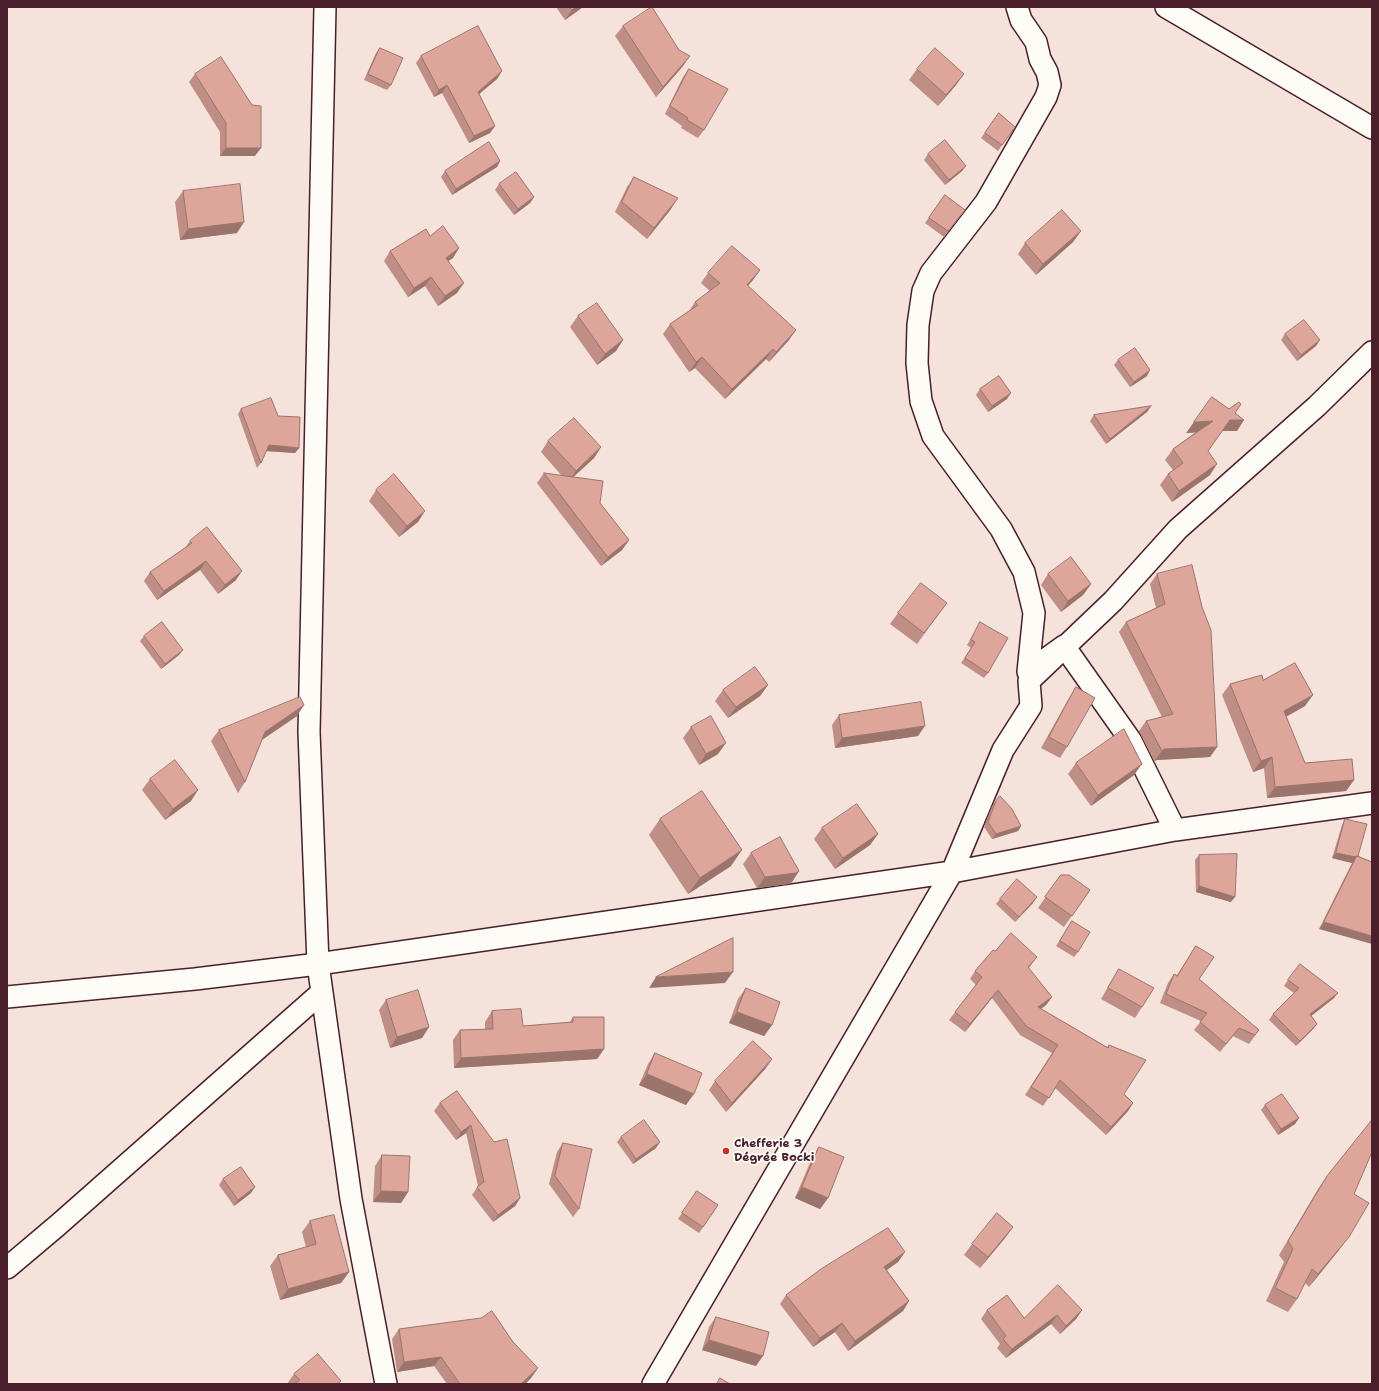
<!DOCTYPE html>
<meta charset="utf-8">
<style>
body{margin:0}
#map{position:relative;width:1379px;height:1391px;overflow:hidden;background:#f4e2db;font-family:"Shantell Sans",sans-serif}
canvas{display:block}
.frame{position:absolute;inset:0;border:8px solid #4a1f2b;pointer-events:none}
</style>
<div id="map">
<canvas width="1379" height="1391"></canvas>
<div class="frame"></div>
</div>
<script>
const ctx = document.querySelector('canvas').getContext('2d');
ctx.lineJoin = 'round';
function trace(path, color, width, dash) {
  ctx.strokeStyle = color;
  ctx.lineWidth = width;
  ctx.lineCap = dash ? 'butt' : 'round';
  ctx.setLineDash(dash || []);
  ctx.stroke(path);
}
function paint(path, color) {
  ctx.fillStyle = color;
  ctx.fill(path, 'evenodd');
}
function write(font, color, halo, rows, align = 'center') {
  ctx.font = font + ' "Shantell Sans",sans-serif';
  ctx.lineWidth = 3.5;
  ctx.setLineDash([]);
  ctx.textBaseline = 'middle';
  ctx.strokeStyle = halo;
  ctx.fillStyle = color;
  for (const [text, x, y, turn = 0] of rows) {
    ctx.save();
    ctx.translate(x, y);
    ctx.rotate((+turn || 0) * Math.PI / 180);
    ctx.textAlign = isNaN(turn) ? turn : align;
    if (halo) ctx.strokeText(text, 0, 0);
    ctx.fillText(text, 0, 0);
    ctx.restore();
  }
}
const minor = new Path2D(`
 M 325,7 L 309,732 L 318,964 L 351,1199 L 386,1384
 M 1017,7 L 1021,20 L 1036,42 L 1040,59 L 1047,72 L 1050,85 L 1046,97 L 986,202 L 931,273 L 923,291 L 918,325 L 917,363 L 921,401 L 933,436 L 1001,529 L 1024,572 L 1034,613 L 1028,672 L 1064,646 L 1131,741 L 1175,830
 M 1166,7 L 1372,128
 M 7,997 L 195,979 L 318,964 L 952,872 L 1175,830 L 1372,803
 M 7,1268 L 58,1225 L 322,992
 M 653,1384 L 952,872 L 1003,750 L 1031,706 L 1029,681 L 1113,601 L 1178,529 L 1317,406 L 1372,352`);
const wall = new Path2D(`
 M 556,7 L 583,7 L 565,20 Z
 M 623,26 L 683,66 L 656,97 L 615,36 Z
 M 380,48 L 391,85 L 387,90 L 364,80 L 376,53 Z
 M 421,56 L 502,71 L 497,79 L 479,94 L 495,126 L 490,133 L 469,143 L 442,93 L 434,97 L 416,63 Z
 M 689,69 L 704,130 L 698,138 L 681,128 L 682,126 L 665,114 L 683,77 Z
 M 917,69 L 956,85 L 938,106 L 909,80 Z
 M 195,74 L 255,156 L 220,156 L 220,132 L 189,82 Z
 M 999,113 L 1015,127 L 998,151 L 981,138 Z
 M 928,154 L 966,166 L 962,171 L 945,185 L 924,160 Z
 M 500,161 L 497,167 L 452,195 L 441,177 L 445,171 Z
 M 634,177 L 671,209 L 647,239 L 615,212 L 627,187 Z
 M 499,184 L 534,197 L 530,203 L 514,215 L 495,190 Z
 M 183,191 L 237,233 L 180,240 L 175,202 Z
 M 945,195 L 965,210 L 944,237 L 925,223 Z
 M 1081,231 L 1073,242 L 1036,275 L 1018,254 L 1025,243 Z
 M 430,236 L 459,248 L 453,258 L 448,261 L 457,293 L 438,306 L 425,286 L 408,297 L 384,261 L 390,251 Z
 M 760,270 L 748,286 L 789,340 L 769,362 L 766,359 L 725,399 L 695,368 L 689,372 L 663,334 L 670,324 L 689,311 L 695,302 L 710,291 L 701,283 L 708,273 Z
 M 578,316 L 623,340 L 616,351 L 597,365 L 570,327 Z
 M 1285,334 L 1316,346 L 1297,361 L 1281,340 Z
 M 1118,360 L 1147,376 L 1130,387 L 1114,365 Z
 M 980,389 L 1007,399 L 988,412 L 976,395 Z
 M 1151,406 L 1147,412 L 1106,444 L 1090,421 L 1094,415 Z
 M 241,409 L 278,416 L 299,448 L 295,453 L 266,451 L 261,463 L 257,468 L 238,414 Z
 M 1235,413 L 1237,431 L 1222,431 L 1208,451 L 1210,475 L 1172,502 L 1160,485 L 1168,474 L 1173,470 L 1165,460 L 1173,449 L 1196,432 L 1186,433 Z
 M 548,441 L 601,447 L 594,458 L 573,477 L 600,503 L 629,540 L 622,550 L 601,566 L 537,483 L 544,473 L 562,476 L 541,452 Z
 M 376,490 L 418,522 L 399,537 L 369,501 Z
 M 190,541 L 236,580 L 218,594 L 200,570 L 157,600 L 144,581 L 150,572 L 184,549 Z
 M 1048,574 L 1091,584 L 1083,595 L 1061,612 L 1041,585 Z
 M 1157,574 L 1217,747 L 1210,757 L 1157,760 L 1154,761 L 1139,731 L 1146,721 L 1162,717 L 1119,632 L 1126,622 L 1156,608 L 1150,584 Z
 M 898,613 L 939,614 L 917,644 L 890,624 Z
 M 980,622 L 988,673 L 984,678 L 961,663 L 971,648 L 967,645 L 977,628 Z
 M 144,636 L 179,655 L 161,669 L 140,641 Z
 M 1263,680 L 1305,706 L 1286,717 L 1305,763 L 1354,780 L 1346,791 L 1267,798 L 1264,768 L 1253,772 L 1222,695 L 1230,684 Z
 M 768,685 L 760,696 L 728,718 L 715,701 L 723,690 Z
 M 1076,687 L 1067,747 L 1060,758 L 1041,748 L 1069,698 Z
 M 839,715 L 918,736 L 835,748 L 832,725 Z
 M 297,716 L 262,740 L 245,782 L 238,793 L 211,741 L 219,730 Z
 M 691,727 L 718,754 L 699,765 L 683,738 Z
 M 1076,763 L 1134,775 L 1091,806 L 1068,774 Z
 M 150,779 L 191,801 L 165,820 L 142,790 Z
 M 996,801 L 1021,826 L 1018,831 L 992,839 L 984,827 L 992,806 Z
 M 660,819 L 731,866 L 688,894 L 649,835 Z
 M 1345,819 L 1358,856 L 1372,862 L 1319,929 L 1352,863 L 1332,858 L 1342,825 Z
 M 822,828 L 878,834 L 870,845 L 835,869 L 814,839 Z
 M 751,853 L 799,871 L 792,882 L 788,884 L 757,888 L 743,864 Z
 M 1199,855 L 1231,902 L 1196,892 L 1195,860 Z
 M 1061,875 L 1090,890 L 1064,927 L 1038,908 Z
 M 1000,899 L 1033,903 L 1015,922 L 996,904 Z
 M 1072,921 L 1078,952 L 1074,957 L 1056,946 Z
 M 1196,946 L 1199,979 L 1259,1030 L 1249,1044 L 1233,1036 L 1220,1052 L 1194,1030 L 1201,1021 L 1160,1003 L 1168,983 L 1174,974 L 1177,975 Z
 M 1031,965 L 1028,968 L 1052,997 L 1046,1005 L 1041,1009 L 1107,1047 L 1109,1045 L 1124,1094 L 1133,1103 L 1128,1111 L 1106,1135 L 1055,1088 L 1043,1106 L 1025,1095 L 1052,1053 L 1020,1035 L 992,998 L 965,1032 L 949,1020 L 976,985 L 970,979 L 975,971 Z
 M 1119,969 L 1142,1007 L 1135,1018 L 1101,999 L 1112,980 Z
 M 1288,980 L 1334,998 L 1311,1016 L 1317,1024 L 1313,1029 L 1296,1046 L 1269,1020 L 1273,1014 L 1294,993 L 1284,986 Z
 M 746,988 L 772,1025 L 764,1036 L 729,1023 L 738,999 Z
 M 386,1000 L 429,1027 L 422,1038 L 390,1048 L 379,1010 Z
 M 492,1011 L 523,1026 L 570,1022 L 573,1017 L 604,1049 L 597,1059 L 454,1068 L 453,1040 L 460,1030 L 485,1029 L 485,1022 Z
 M 655,1053 L 686,1105 L 639,1085 L 648,1064 Z
 M 766,1068 L 726,1112 L 709,1090 L 715,1081 Z
 M 457,1091 L 520,1198 L 515,1206 L 493,1222 L 472,1195 L 478,1186 L 466,1133 L 456,1140 L 434,1111 L 440,1103 Z
 M 1265,1105 L 1299,1118 L 1295,1124 L 1278,1135 L 1261,1110 Z
 M 621,1137 L 656,1148 L 633,1164 L 617,1142 Z
 M 563,1143 L 579,1209 L 573,1217 L 549,1184 L 557,1152 Z
 M 819,1147 L 828,1198 L 820,1209 L 795,1198 L 812,1158 Z
 M 382,1155 L 408,1192 L 401,1203 L 373,1202 L 375,1166 Z
 M 1327,1176 L 1354,1194 L 1339,1250 L 1309,1287 L 1305,1283 L 1297,1299 L 1288,1312 L 1266,1301 L 1284,1262 L 1279,1255 L 1318,1189 Z
 M 223,1179 L 251,1193 L 234,1206 L 219,1185 Z
 M 697,1191 L 718,1205 L 699,1233 L 678,1219 Z
 M 310,1221 L 349,1272 L 341,1283 L 280,1300 L 270,1266 L 278,1255 L 306,1247 L 302,1232 Z
 M 1013,1227 L 1005,1238 L 980,1268 L 964,1255 L 972,1244 Z
 M 905,1252 L 898,1262 L 887,1270 L 909,1301 L 903,1311 L 848,1351 L 835,1332 L 813,1347 L 780,1304 L 786,1295 Z
 M 987,1310 L 1024,1318 L 1082,1310 L 1076,1319 L 1060,1334 L 1051,1324 L 1006,1358 L 997,1348 L 1000,1344 L 981,1319 Z
 M 716,1317 L 756,1366 L 702,1350 L 709,1327 Z
 M 399,1329 L 513,1342 L 538,1368 L 531,1378 L 525,1384 L 447,1384 L 434,1366 L 397,1372 L 392,1339 Z
 M 294,1374 L 339,1384 L 287,1384 Z`);
const shadedWall = new Path2D(`
 M 577,7 L 583,7 L 565,20 L 572,10 Z
 M 690,56 L 683,66 L 656,97 L 663,87 Z
 M 502,71 L 497,79 L 473,99 L 478,92 Z
 M 964,74 L 956,85 L 938,106 L 946,95 Z
 M 447,85 L 442,93 L 434,97 L 439,90 Z
 M 495,126 L 490,133 L 469,143 L 474,136 Z
 M 226,148 L 261,148 L 255,156 L 220,156 Z
 M 500,161 L 497,167 L 452,195 L 456,189 Z
 M 966,166 L 962,171 L 945,185 L 949,180 Z
 M 534,197 L 530,203 L 514,215 L 518,209 Z
 M 678,198 L 671,209 L 647,239 L 654,228 Z
 M 244,222 L 237,233 L 180,240 L 188,229 Z
 M 1081,231 L 1073,242 L 1036,275 L 1043,264 Z
 M 459,248 L 453,258 L 439,267 L 446,258 Z
 M 760,270 L 753,280 L 740,295 L 747,285 Z
 M 431,277 L 425,286 L 408,297 L 414,288 Z
 M 464,283 L 457,293 L 438,306 L 445,296 Z
 M 796,330 L 789,340 L 769,362 L 776,352 Z
 M 623,340 L 616,351 L 597,365 L 605,354 Z
 M 1320,340 L 1316,346 L 1297,361 L 1301,355 Z
 M 773,349 L 766,359 L 725,399 L 732,389 Z
 M 702,357 L 695,368 L 689,372 L 696,362 Z
 M 1150,370 L 1147,376 L 1130,387 L 1134,382 Z
 M 1011,393 L 1007,399 L 988,412 L 992,406 Z
 M 1151,406 L 1147,412 L 1106,444 L 1110,439 Z
 M 1230,420 L 1244,420 L 1237,431 L 1222,431 Z
 M 1213,421 L 1205,432 L 1186,433 L 1194,422 Z
 M 269,445 L 299,448 L 295,453 L 265,451 Z
 M 601,447 L 594,458 L 568,482 L 576,471 Z
 M 1217,464 L 1210,475 L 1172,502 L 1179,491 Z
 M 425,511 L 418,522 L 399,537 L 407,526 Z
 M 629,540 L 622,550 L 601,566 L 608,557 Z
 M 206,561 L 200,570 L 157,600 L 164,591 Z
 M 242,571 L 236,580 L 218,594 L 225,585 Z
 M 1091,584 L 1083,595 L 1061,612 L 1068,601 Z
 M 183,650 L 179,655 L 161,669 L 165,664 Z
 M 768,685 L 760,696 L 728,718 L 736,707 Z
 M 1313,695 L 1305,706 L 1276,722 L 1284,711 Z
 M 304,705 L 297,716 L 257,743 L 265,732 Z
 M 925,726 L 918,736 L 835,748 L 842,738 Z
 M 726,743 L 718,754 L 699,765 L 706,754 Z
 M 1217,747 L 1210,757 L 1157,760 L 1154,761 L 1162,751 L 1164,749 Z
 M 1272,757 L 1264,768 L 1253,772 L 1261,761 Z
 M 1142,764 L 1134,775 L 1091,806 L 1098,795 Z
 M 1354,780 L 1346,791 L 1267,798 L 1275,787 Z
 M 198,790 L 191,801 L 165,820 L 173,809 Z
 M 1021,826 L 1018,831 L 992,839 L 996,834 Z
 M 878,834 L 870,845 L 835,869 L 843,858 Z
 M 742,850 L 731,866 L 688,894 L 700,878 Z
 M 1336,853 L 1356,857 L 1352,863 L 1332,858 Z
 M 799,871 L 792,882 L 788,884 L 757,888 L 765,877 Z
 M 1199,886 L 1235,897 L 1231,902 L 1196,892 Z
 M 1037,897 L 1033,903 L 1015,922 L 1019,917 Z
 M 1324,922 L 1372,936 L 1372,944 L 1319,929 Z
 M 1037,957 L 1031,965 L 1022,976 L 1028,967 Z
 M 733,972 L 725,983 L 649,988 L 656,977 Z
 M 998,990 L 992,998 L 965,1032 L 970,1024 Z
 M 1338,993 L 1334,998 L 1306,1020 L 1310,1014 Z
 M 1052,997 L 1046,1005 L 1032,1016 L 1038,1007 Z
 M 737,1012 L 772,1025 L 764,1036 L 729,1023 Z
 M 1317,1024 L 1313,1029 L 1296,1046 L 1300,1041 Z
 M 429,1027 L 422,1038 L 390,1048 L 397,1037 Z
 M 604,1049 L 597,1059 L 454,1068 L 461,1058 Z
 M 772,1059 L 766,1068 L 726,1112 L 732,1103 Z
 M 647,1074 L 694,1094 L 686,1105 L 639,1085 Z
 M 1133,1103 L 1128,1111 L 1106,1135 L 1111,1127 Z
 M 1299,1118 L 1295,1124 L 1278,1135 L 1281,1129 Z
 M 471,1125 L 466,1133 L 456,1140 L 461,1132 Z
 M 660,1142 L 656,1148 L 633,1164 L 636,1159 Z
 M 255,1187 L 251,1193 L 234,1206 L 238,1200 Z
 M 802,1187 L 828,1198 L 820,1209 L 795,1198 Z
 M 381,1191 L 408,1192 L 401,1203 L 373,1202 Z
 M 520,1198 L 515,1206 L 493,1222 L 498,1215 Z
 M 1013,1227 L 1005,1238 L 980,1268 L 988,1257 Z
 M 1349,1237 L 1339,1250 L 1309,1287 L 1318,1274 Z
 M 905,1252 L 898,1262 L 878,1276 L 884,1267 Z
 M 349,1272 L 341,1283 L 280,1300 L 288,1289 Z
 M 909,1301 L 903,1311 L 848,1351 L 855,1341 Z
 M 1082,1310 L 1076,1319 L 1060,1334 L 1066,1326 Z
 M 1057,1315 L 1051,1324 L 1006,1358 L 1012,1349 Z
 M 842,1323 L 835,1332 L 813,1347 L 820,1338 Z
 M 709,1340 L 763,1356 L 756,1366 L 702,1350 Z
 M 441,1357 L 434,1366 L 397,1372 L 404,1362 Z
 M 538,1368 L 531,1378 L 525,1384 L 521,1384 Z`);
const building = new Path2D(`
 M 570,7 L 577,7 L 572,10 Z
 M 652,7 L 679,50 L 690,56 L 663,87 L 623,26 Z
 M 478,26 L 502,71 L 478,92 L 495,126 L 474,136 L 447,85 L 439,90 L 421,56 Z
 M 380,48 L 403,58 L 391,85 L 368,74 Z
 M 935,48 L 964,74 L 946,95 L 917,69 Z
 M 221,57 L 252,105 L 261,106 L 261,148 L 226,148 L 226,123 L 195,74 Z
 M 689,69 L 728,89 L 704,130 L 687,120 L 688,118 L 670,106 Z
 M 999,113 L 1015,127 L 1002,145 L 985,133 Z
 M 945,140 L 966,166 L 949,180 L 928,154 Z
 M 489,142 L 500,161 L 456,189 L 445,171 Z
 M 516,172 L 534,197 L 518,209 L 499,184 Z
 M 634,177 L 678,198 L 654,228 L 622,202 Z
 M 240,184 L 244,222 L 188,229 L 183,191 Z
 M 945,195 L 965,210 L 948,231 L 929,218 Z
 M 1062,210 L 1081,231 L 1043,264 L 1025,243 Z
 M 443,226 L 459,248 L 446,258 L 464,283 L 445,296 L 431,277 L 414,288 L 390,251 L 426,229 L 430,236 Z
 M 732,246 L 760,270 L 747,285 L 796,330 L 776,352 L 773,349 L 732,389 L 702,357 L 696,362 L 670,324 L 698,305 L 695,302 L 720,283 L 708,273 Z
 M 597,303 L 623,340 L 605,354 L 578,316 Z
 M 1304,320 L 1320,340 L 1301,355 L 1285,334 Z
 M 1135,348 L 1150,370 L 1134,382 L 1118,360 Z
 M 999,376 L 1011,393 L 992,406 L 980,389 Z
 M 1212,397 L 1229,409 L 1239,402 L 1241,404 L 1235,413 L 1244,420 L 1230,420 L 1208,451 L 1217,464 L 1179,491 L 1168,474 L 1183,463 L 1173,449 L 1213,421 L 1194,422 Z
 M 271,398 L 278,416 L 300,417 L 299,448 L 269,445 L 261,463 L 241,409 Z
 M 1151,406 L 1110,439 L 1094,415 Z
 M 574,418 L 601,447 L 576,471 L 548,441 Z
 M 544,473 L 603,481 L 600,503 L 629,540 L 608,557 Z
 M 394,474 L 425,511 L 407,526 L 376,490 Z
 M 207,527 L 242,571 L 225,585 L 206,561 L 164,591 L 150,572 L 192,543 L 190,541 Z
 M 1071,557 L 1091,584 L 1068,601 L 1048,574 Z
 M 1192,565 L 1202,607 L 1211,630 L 1217,747 L 1164,749 L 1162,751 L 1146,721 L 1173,714 L 1126,622 L 1165,604 L 1157,574 Z
 M 921,583 L 947,603 L 924,633 L 898,613 Z
 M 162,622 L 183,650 L 165,664 L 144,636 Z
 M 980,622 L 1008,638 L 988,673 L 965,658 L 975,642 L 971,640 Z
 M 1295,663 L 1313,695 L 1284,711 L 1305,763 L 1352,759 L 1354,780 L 1275,787 L 1272,757 L 1261,761 L 1230,684 L 1262,675 L 1263,680 Z
 M 755,667 L 768,685 L 736,707 L 723,690 Z
 M 1076,687 L 1095,698 L 1067,747 L 1049,737 Z
 M 300,697 L 304,705 L 265,732 L 245,782 L 219,730 Z
 M 921,702 L 925,726 L 842,738 L 839,715 Z
 M 711,716 L 726,743 L 706,754 L 691,727 Z
 M 1124,729 L 1142,764 L 1098,795 L 1076,763 Z
 M 175,760 L 198,790 L 173,809 L 150,779 Z
 M 702,791 L 742,850 L 700,878 L 660,819 Z
 M 1000,796 L 1012,809 L 1021,826 L 996,834 L 988,822 L 996,801 Z
 M 857,804 L 878,834 L 843,858 L 822,828 Z
 M 1345,819 L 1367,824 L 1358,856 L 1357,856 L 1356,857 L 1336,853 Z
 M 780,837 L 799,871 L 796,873 L 765,877 L 751,853 Z
 M 1237,854 L 1235,897 L 1199,886 L 1199,855 Z
 M 1357,856 L 1372,862 L 1372,936 L 1324,922 Z
 M 1061,875 L 1069,875 L 1090,890 L 1072,916 L 1045,897 Z
 M 1017,879 L 1037,897 L 1019,917 L 1000,899 Z
 M 1072,921 L 1090,932 L 1078,952 L 1060,941 Z
 M 1011,933 L 1037,957 L 1028,967 L 1052,997 L 1038,1007 L 1108,1048 L 1109,1045 L 1146,1060 L 1124,1094 L 1133,1103 L 1111,1127 L 1060,1080 L 1049,1098 L 1031,1087 L 1058,1045 L 1026,1026 L 998,990 L 970,1024 L 955,1012 L 982,977 L 975,971 L 993,950 L 995,951 Z
 M 733,938 L 733,972 L 656,977 Z
 M 1196,946 L 1214,957 L 1199,979 L 1259,1030 L 1255,1035 L 1239,1028 L 1226,1044 L 1200,1022 L 1207,1013 L 1166,994 L 1174,974 L 1177,976 Z
 M 1300,964 L 1338,993 L 1310,1014 L 1317,1024 L 1300,1041 L 1273,1014 L 1299,988 L 1288,980 Z
 M 1119,969 L 1154,988 L 1142,1007 L 1108,988 Z
 M 746,988 L 780,1002 L 772,1025 L 737,1012 Z
 M 418,990 L 429,1027 L 397,1037 L 386,1000 Z
 M 521,1009 L 523,1026 L 573,1022 L 573,1017 L 604,1017 L 604,1049 L 461,1058 L 460,1030 L 493,1029 L 492,1011 Z
 M 753,1041 L 772,1059 L 732,1103 L 715,1081 Z
 M 655,1053 L 702,1073 L 694,1094 L 647,1074 Z
 M 457,1091 L 494,1142 L 507,1139 L 520,1198 L 498,1215 L 477,1187 L 484,1182 L 471,1125 L 461,1132 L 440,1103 Z
 M 1282,1094 L 1299,1118 L 1281,1129 L 1265,1105 Z
 M 644,1120 L 660,1142 L 636,1159 L 621,1137 Z
 M 1372,1120 L 1372,1152 L 1354,1194 L 1369,1203 L 1349,1237 L 1318,1274 L 1312,1269 L 1297,1299 L 1275,1288 L 1293,1249 L 1288,1241 L 1327,1176 Z
 M 563,1143 L 592,1149 L 579,1209 L 555,1176 Z
 M 819,1147 L 844,1157 L 828,1198 L 802,1187 Z
 M 382,1155 L 410,1156 L 408,1192 L 381,1191 Z
 M 241,1167 L 255,1187 L 238,1200 L 223,1179 Z
 M 697,1191 L 718,1205 L 703,1227 L 682,1213 Z
 M 997,1213 L 1013,1227 L 988,1257 L 972,1244 Z
 M 334,1215 L 349,1272 L 288,1289 L 278,1255 L 316,1244 L 310,1221 Z
 M 888,1228 L 905,1252 L 884,1267 L 909,1301 L 855,1341 L 842,1323 L 820,1338 L 786,1295 L 821,1269 Z
 M 1058,1285 L 1082,1310 L 1066,1326 L 1057,1315 L 1012,1349 L 1003,1339 L 1006,1336 L 987,1310 L 1007,1295 L 1024,1318 Z
 M 492,1311 L 513,1342 L 538,1368 L 522,1383 L 522,1384 L 460,1384 L 441,1357 L 404,1362 L 399,1329 L 481,1318 Z
 M 716,1317 L 769,1332 L 763,1356 L 709,1340 Z
 M 318,1354 L 341,1381 L 337,1384 L 294,1384 L 300,1380 L 294,1374 Z
 M 720,1378 L 730,1384 L 717,1384 Z`);
const markers = [
 [726,1151,4,"#c8321e"]
];
const poiNames = [
 ["Chefferie 3",734,1144],
 ["Dégrée Bocki",734,1158]
];
trace(minor, '#4a1f2b', 24);
trace(minor, '#fdfcf7', 21);
paint(wall, '#bf8e85');
paint(shadedWall, '#9b746c');
paint(building, '#dea59b');
trace(building, '#9b746c', 1);
for (const [x, y, r, color] of markers) {
  const dot = new Path2D();
  dot.arc(x, y, r, 0, 2 * Math.PI);
  ctx.fillStyle = color;
  ctx.fill(dot);
  trace(dot, '#fdfcf7', 1.5);
}
write('bold 12px', '#4a1f2b', '#fdfcf7', poiNames, 'left');
</script>
